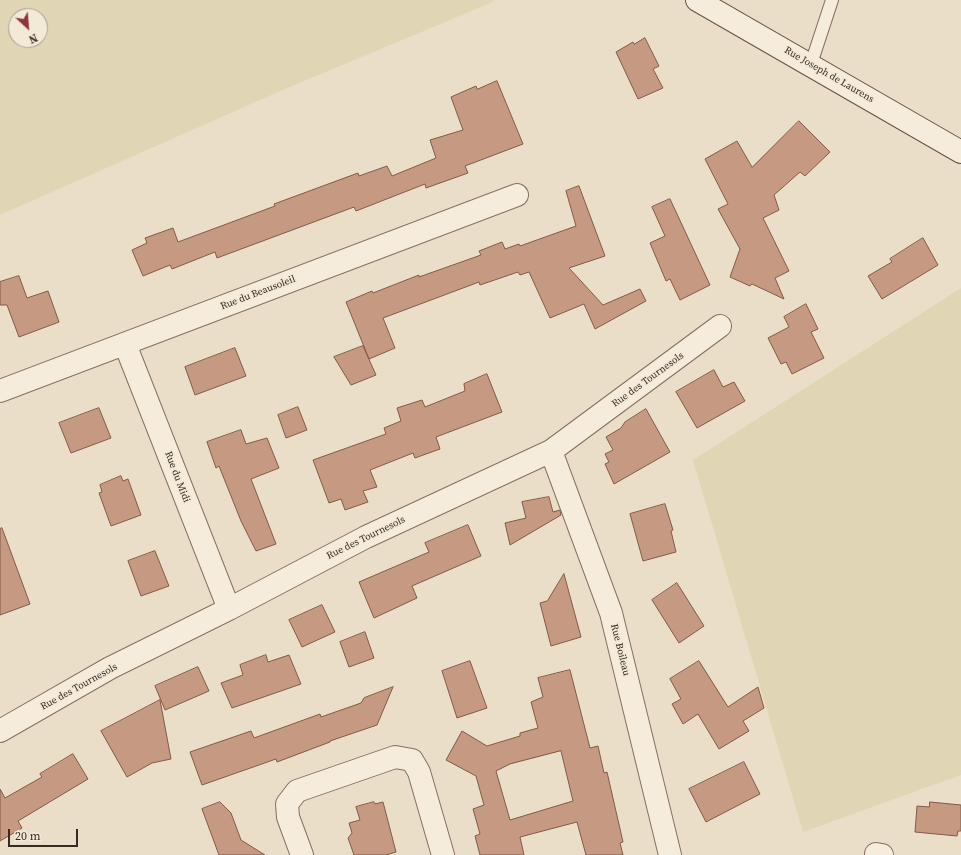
<!DOCTYPE html>
<style>
body{margin:0}
#map{position:relative;width:961px;height:855px;overflow:hidden;background:#ebdec8;font-family:"Source Serif 4",serif}
canvas{display:block}
.north{position:absolute;left:8px;top:8px;width:40px;height:40px;box-sizing:border-box;background:#f3e9d7;border:1px solid #a89d8e;border-radius:50%;rotate:154deg;font-size:11px;font-weight:700;line-height:16px;text-align:center;color:#372a21}
.north::after{content:'';display:block;margin:auto;width:14px;height:18px;background:#8f343c;clip-path:polygon(50% 0,100% 100%,50% 72%,0 100%)}
.scale{position:absolute;left:8px;top:829px;width:70px;height:18px;box-sizing:border-box;border:2px solid #372a21;border-top:0;padding-left:5px;font-size:12px;line-height:14px;white-space:nowrap;color:#372a21;-webkit-text-stroke:3px #f3e9d7;paint-order:stroke}
</style>
<div id="map">
<canvas width="961" height="855"></canvas>
<div class="north">N</div>
<div class="scale">20 m</div>
</div>
<script>
const ctx = document.querySelector('canvas').getContext('2d');
ctx.lineJoin = 'round';
function paint(path, color) {
  ctx.fillStyle = color;
  ctx.fill(path, 'evenodd');
}
function trace(path, color, width, dash) {
  ctx.strokeStyle = color;
  ctx.lineWidth = width;
  ctx.lineCap = dash ? 'butt' : 'round';
  ctx.setLineDash(dash || []);
  ctx.stroke(path);
}
function write(font, color, halo, rows, align = 'center') {
  ctx.font = font + ' "Source Serif 4",serif';
  ctx.lineWidth = 3.5;
  ctx.setLineDash([]);
  ctx.textBaseline = 'middle';
  ctx.strokeStyle = halo;
  ctx.fillStyle = color;
  for (const [text, x, y, turn = 0] of rows) {
    ctx.save();
    ctx.translate(x, y);
    ctx.rotate((+turn || 0) * Math.PI / 180);
    ctx.textAlign = isNaN(turn) ? turn : align;
    if (halo) ctx.strokeText(text, 0, 0);
    ctx.fillText(text, 0, 0);
    ctx.restore();
  }
}
const farmland = new Path2D(`
 M 0,0 L 493,0 L 493,2 L 285,89 L 0,215 ZM 16,16 L 40,16 L 40,40 L 16,40 Z
 M 961,288 L 961,775 L 803,832 L 693,460 Z`);
const building = new Path2D(`
 M 645,38 L 659,66 L 653,69 L 663,88 L 638,99 L 616,52 L 633,42 L 634,44 Z
 M 497,81 L 523,144 L 465,166 L 468,173 L 426,188 L 425,184 L 356,211 L 354,207 L 217,258 L 215,252 L 172,269 L 170,265 L 143,276 L 132,250 L 147,243 L 145,238 L 173,228 L 178,242 L 275,206 L 274,204 L 358,173 L 359,176 L 387,166 L 392,176 L 436,158 L 430,140 L 463,130 L 451,97 L 476,86 L 477,89 Z
 M 799,121 L 830,152 L 805,176 L 800,172 L 774,195 L 779,210 L 763,218 L 789,271 L 775,278 L 784,299 L 752,284 L 750,286 L 730,277 L 740,249 L 718,209 L 728,204 L 705,159 L 737,141 L 752,167 Z
 M 579,186 L 605,256 L 569,268 L 603,305 L 640,289 L 646,301 L 595,329 L 584,304 L 550,318 L 529,272 L 520,275 L 518,272 L 480,285 L 479,282 L 383,318 L 395,348 L 369,359 L 346,302 L 372,291 L 373,293 L 419,275 L 419,277 L 481,255 L 479,251 L 502,242 L 505,249 L 519,244 L 520,246 L 576,226 L 566,191 Z
 M 670,199 L 710,285 L 680,300 L 670,279 L 666,281 L 650,243 L 665,236 L 652,207 Z
 M 923,238 L 938,265 L 882,299 L 868,276 L 892,262 L 890,259 Z
 M 19,276 L 27,298 L 48,291 L 59,322 L 19,337 L 7,305 L 0,305 L 0,282 Z
 M 806,304 L 818,329 L 811,332 L 824,358 L 792,374 L 786,362 L 781,364 L 768,338 L 789,327 L 784,317 Z
 M 363,346 L 376,375 L 351,385 L 334,357 Z
 M 235,348 L 246,376 L 195,395 L 185,367 Z
 M 714,370 L 723,387 L 734,382 L 745,401 L 697,428 L 676,392 Z
 M 487,374 L 502,412 L 436,437 L 440,449 L 415,458 L 413,453 L 370,470 L 377,487 L 363,491 L 368,502 L 345,510 L 341,499 L 329,503 L 313,460 L 386,434 L 384,428 L 401,421 L 397,408 L 422,400 L 425,407 L 465,391 L 464,384 Z
 M 298,407 L 307,430 L 286,438 L 278,415 Z
 M 99,408 L 111,438 L 71,453 L 59,423 Z
 M 646,409 L 670,452 L 614,484 L 605,464 L 609,462 L 605,454 L 613,450 L 606,437 L 621,428 L 625,422 Z
 M 241,430 L 246,444 L 267,438 L 279,468 L 251,479 L 276,544 L 256,551 L 241,521 L 219,466 L 216,468 L 207,442 Z
 M 121,476 L 123,481 L 128,479 L 141,515 L 111,526 L 99,493 L 102,492 L 100,485 Z
 M 549,497 L 553,512 L 560,510 L 561,515 L 510,545 L 505,523 L 526,518 L 522,502 Z
 M 665,504 L 673,530 L 671,531 L 676,552 L 643,561 L 630,514 Z
 M 468,525 L 481,556 L 412,586 L 417,598 L 374,618 L 359,582 L 429,552 L 425,543 Z
 M 2,528 L 30,604 L 0,615 L 0,529 Z
 M 155,551 L 169,586 L 141,596 L 128,561 Z
 M 564,574 L 581,637 L 551,646 L 540,603 L 547,601 Z
 M 677,583 L 704,626 L 679,643 L 652,600 Z
 M 322,605 L 335,632 L 302,647 L 289,620 Z
 M 365,632 L 374,658 L 349,667 L 340,642 Z
 M 266,655 L 268,662 L 289,655 L 301,684 L 232,708 L 221,683 L 243,675 L 240,665 Z
 M 470,661 L 487,708 L 457,718 L 442,671 Z
 M 699,661 L 728,707 L 758,687 L 764,708 L 743,721 L 749,731 L 719,749 L 698,714 L 683,724 L 672,704 L 681,699 L 670,679 Z
 M 198,667 L 209,691 L 165,710 L 155,686 Z
 M 570,670 L 590,748 L 598,746 L 604,773 L 607,772 L 623,842 L 620,843 L 623,855 L 586,855 L 577,822 L 520,837 L 524,855 L 480,855 L 475,836 L 480,834 L 473,809 L 484,805 L 476,776 L 446,760 L 462,731 L 487,746 L 520,736 L 520,733 L 538,728 L 531,702 L 543,697 L 538,678 ZM 561,751 L 573,801 L 510,820 L 496,771 L 510,764 Z
 M 393,687 L 377,725 L 330,741 L 330,742 L 277,762 L 276,759 L 202,785 L 190,752 L 251,731 L 254,738 L 320,714 L 321,717 L 361,703 L 364,698 Z
 M 160,700 L 171,759 L 152,763 L 127,777 L 101,731 Z
 M 73,754 L 88,779 L 18,821 L 22,828 L 0,841 L 0,789 L 5,798 L 42,777 L 40,774 Z
 M 744,762 L 760,794 L 706,822 L 689,789 Z
 M 220,802 L 231,813 L 241,840 L 265,855 L 219,855 L 202,809 Z
 M 374,802 L 375,804 L 383,802 L 396,852 L 386,855 L 354,855 L 348,838 L 352,833 L 349,823 L 360,820 L 356,807 Z
 M 930,802 L 961,805 L 961,831 L 958,831 L 957,836 L 915,832 L 917,806 L 929,807 Z`);
const lane = new Path2D(`
 M 811,64 L 832,0`);
const street = new Path2D(`
 M 125,344 L 229,609
 M 0,391 L 517,195
 M 551,451 L 611,613 L 670,855
 M 0,731 L 110,668 L 229,609 L 366,537 L 551,451 L 720,326
 M 876,854 L 882,855
 M 302,855 L 288,817 L 287,804 L 297,791 L 395,757 L 412,760 L 419,772 L 443,855`);
const secondary = new Path2D(`
 M 697,0 L 961,152`);
const streetNames = [
 ["Rue Joseph de Laurens",829,75,30],
 ["Rue du Beausoleil",258,293,-21],
 ["Rue des Tournesols",648,380,-36],
 ["Rue du Midi",177,477,69],
 ["Rue des Tournesols",366,538,-26],
 ["Rue Boileau",620,650,76],
 ["Rue des Tournesols",79,687,-29]
];
paint(farmland, '#e0d6b6');
paint(building, '#c59982');
trace(building, '#825a47', 1);
trace(lane, '#85705f', 14);
trace(street, '#85705f', 24);
trace(secondary, '#675242', 24);
trace(lane, '#f6ecdb', 12);
trace(street, '#f6ecdb', 22);
trace(secondary, '#f6ecdb', 22);
write('10px', '#372a21', '#f3e9d7', streetNames);
</script>
